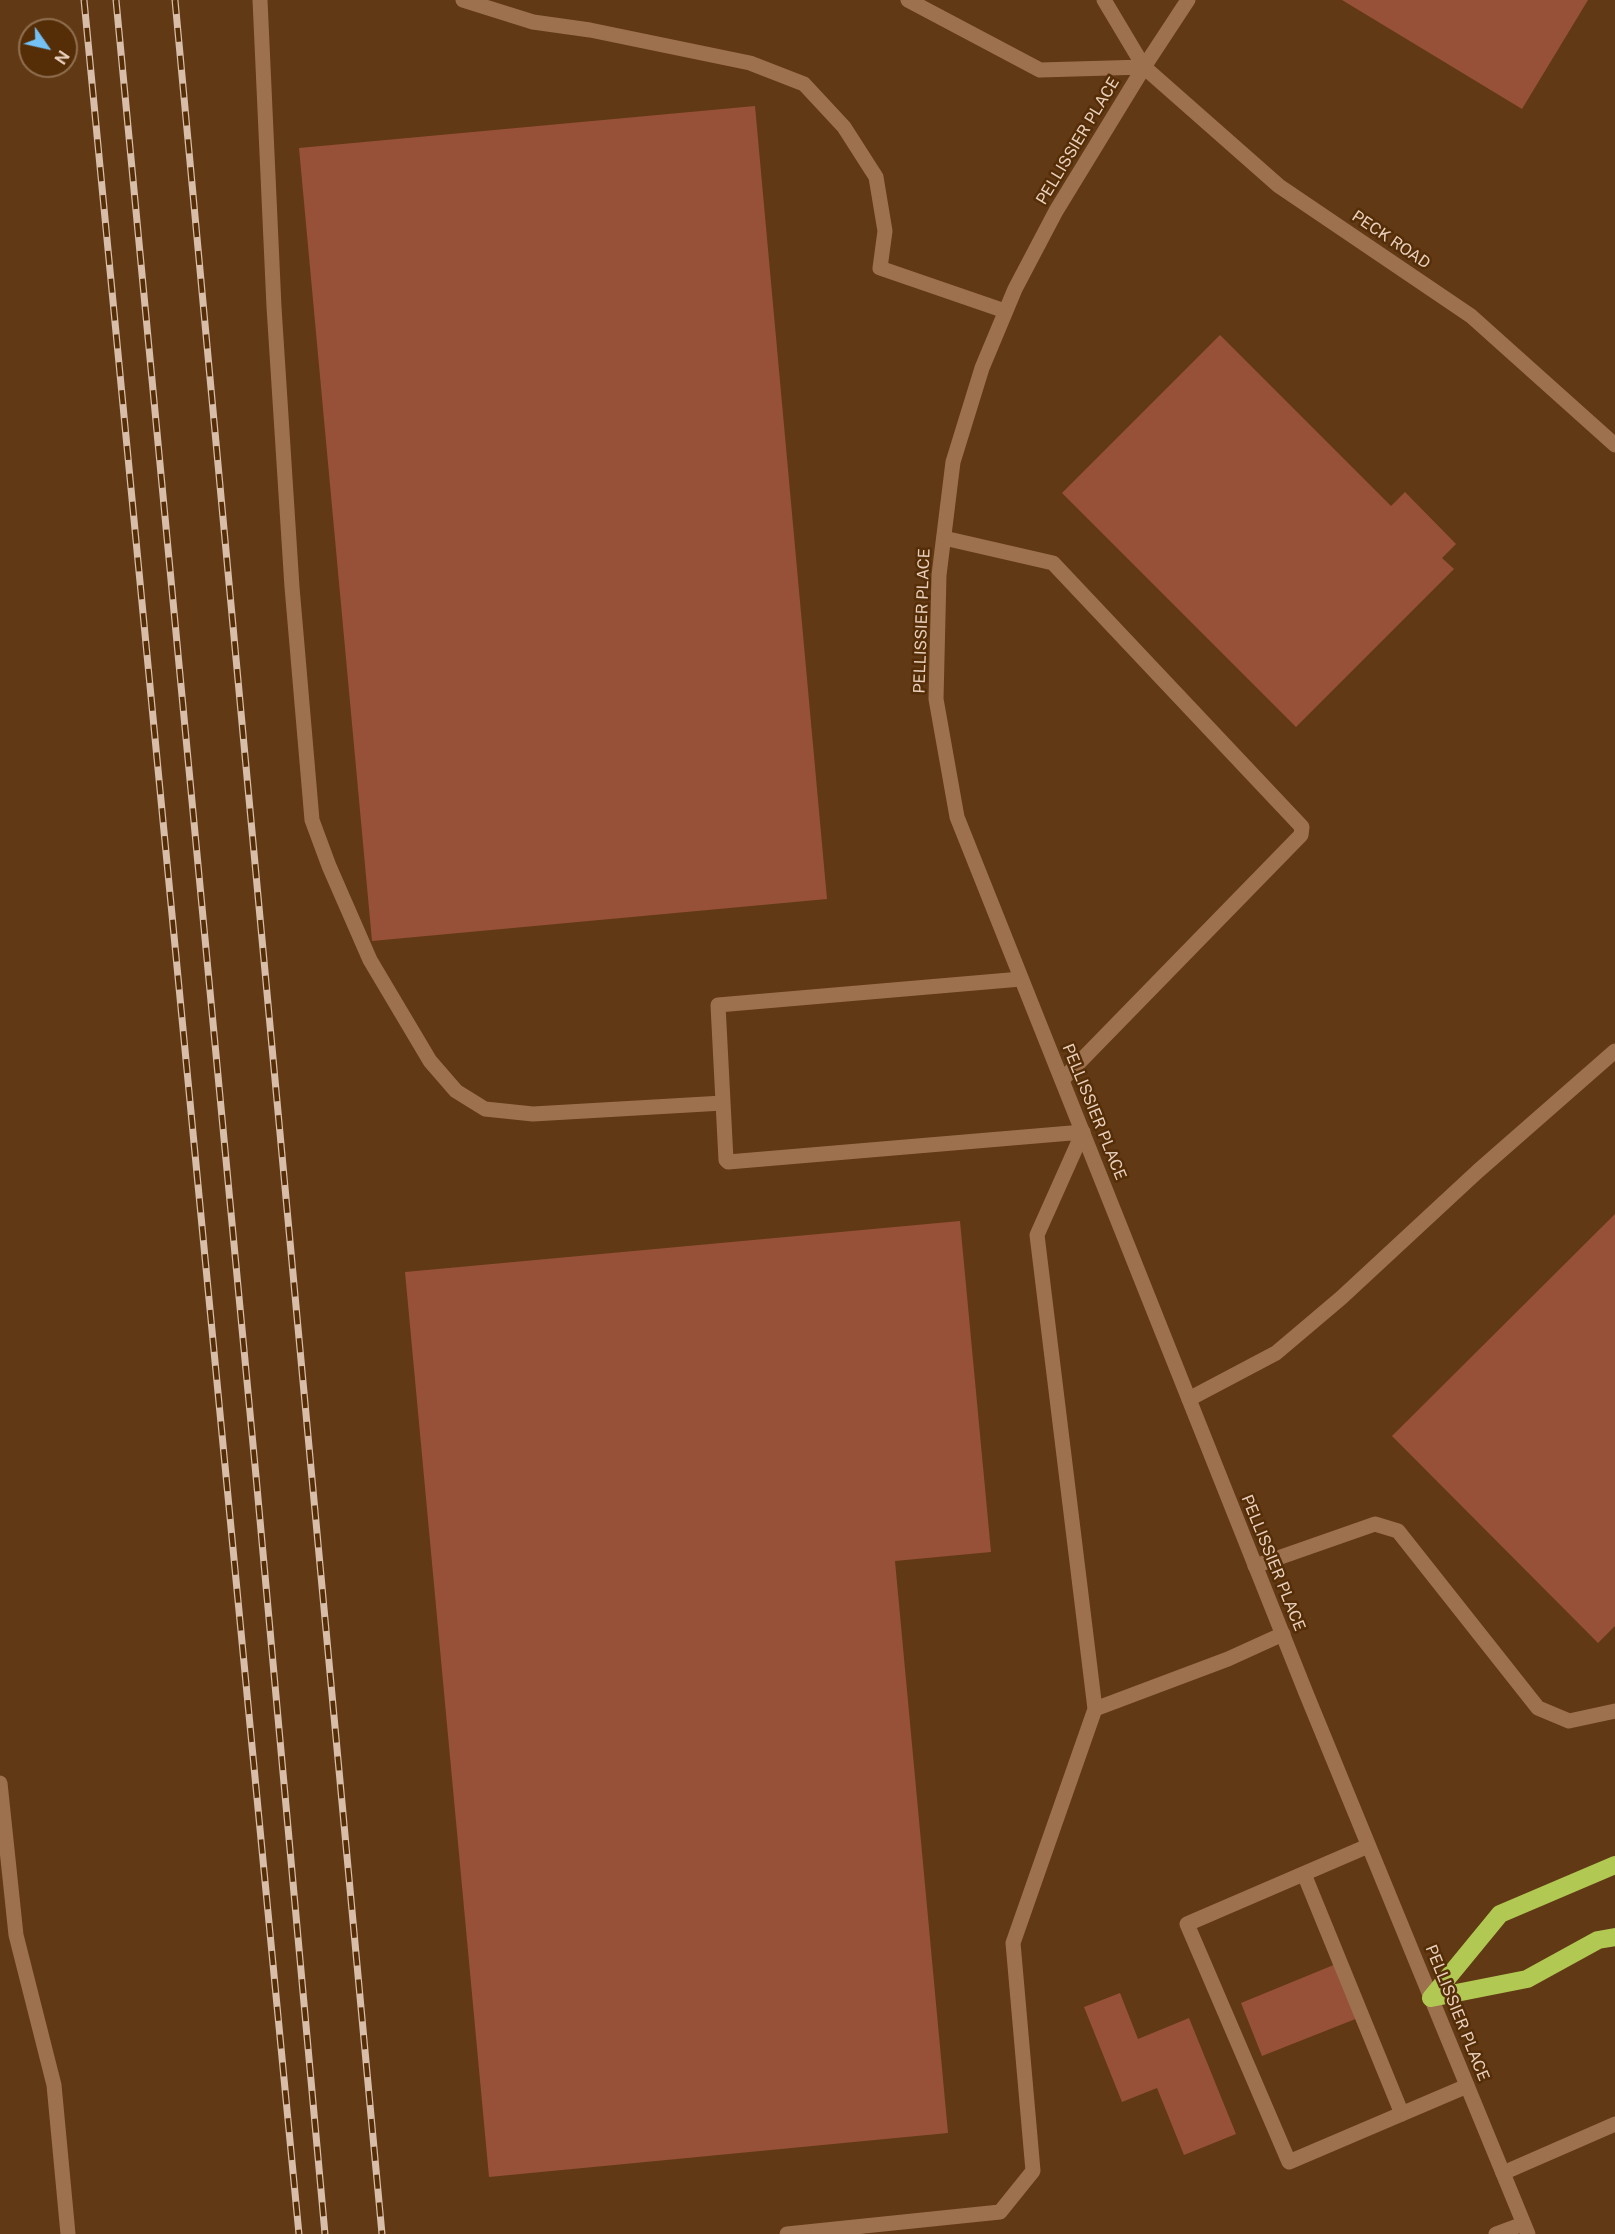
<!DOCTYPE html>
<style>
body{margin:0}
#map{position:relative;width:1615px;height:2234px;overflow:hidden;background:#613915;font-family:"Public Sans",sans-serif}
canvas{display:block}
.north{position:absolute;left:18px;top:18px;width:60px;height:60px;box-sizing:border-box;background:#552e08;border:2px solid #906f50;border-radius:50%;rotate:124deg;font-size:16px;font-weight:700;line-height:24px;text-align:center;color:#e9d0bd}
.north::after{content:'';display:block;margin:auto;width:21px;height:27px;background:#73c1f5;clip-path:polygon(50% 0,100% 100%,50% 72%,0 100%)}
</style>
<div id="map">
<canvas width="1615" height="2234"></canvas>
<div class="north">N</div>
</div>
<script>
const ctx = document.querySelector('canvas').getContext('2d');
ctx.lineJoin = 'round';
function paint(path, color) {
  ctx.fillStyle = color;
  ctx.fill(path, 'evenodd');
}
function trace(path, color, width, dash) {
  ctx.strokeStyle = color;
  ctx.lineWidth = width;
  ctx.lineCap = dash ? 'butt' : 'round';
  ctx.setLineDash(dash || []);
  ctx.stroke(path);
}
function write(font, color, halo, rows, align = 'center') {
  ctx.font = font + ' "Public Sans",sans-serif';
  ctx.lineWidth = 5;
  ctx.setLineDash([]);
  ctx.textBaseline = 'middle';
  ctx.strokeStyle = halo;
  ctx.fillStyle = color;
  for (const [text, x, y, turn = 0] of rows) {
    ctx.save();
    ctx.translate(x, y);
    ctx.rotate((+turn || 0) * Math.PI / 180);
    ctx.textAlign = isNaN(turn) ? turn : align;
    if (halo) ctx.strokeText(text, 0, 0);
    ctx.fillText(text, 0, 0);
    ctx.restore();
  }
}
const building = new Path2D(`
 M 1342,0 L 1588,0 L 1522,109 Z
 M 755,106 L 827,899 L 372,941 L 299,148 Z
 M 1220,335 L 1391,506 L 1405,492 L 1456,544 L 1442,558 L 1454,569 L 1296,727 L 1062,493 Z
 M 1615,1214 L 1615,1626 L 1598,1643 L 1392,1436 Z
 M 960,1221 L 991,1552 L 895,1561 L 948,2133 L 489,2177 L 405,1272 Z
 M 1336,1964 L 1358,2018 L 1262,2056 L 1241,2003 Z
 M 1120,1993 L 1138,2039 L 1189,2018 L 1236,2134 L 1184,2155 L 1157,2088 L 1122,2102 L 1084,2007 Z`);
const service = new Path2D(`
 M 260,0 L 274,307 L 292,587 L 312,820 L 329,866 L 370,960 L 430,1061 L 456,1091 L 485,1109 L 533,1114 L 723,1103
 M 463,0 L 533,22 L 590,30 L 750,63 L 804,84 L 844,127 L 876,177 L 885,231 L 880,268 L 1005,311
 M 1144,67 L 1188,0
 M 944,538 L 1053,563 L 1302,827 L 1301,835 L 1062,1080
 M 1021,979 L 718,1005 L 726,1160 L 728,1162 L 1083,1132 L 1037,1235 L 1095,1709 L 1228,1659 L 1283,1634
 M 1189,1399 L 1276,1353 L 1341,1298 L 1478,1171 L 1615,1051
 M 1255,1566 L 1375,1524 L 1398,1531 L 1538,1708 L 1569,1721 L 1615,1711
 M 0,1783 L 16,1935 L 54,2085 L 68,2234
 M 1368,1846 L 1187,1924 L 1289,2162 L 1467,2086
 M 1304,1874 L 1402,2114
 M 1503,2173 L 1615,2124
 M 787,2234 L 1000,2212 L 1033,2171 L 1013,1943 L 1095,1709
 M 1496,2234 L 1523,2224`);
const secondary = new Path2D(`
 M 908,0 L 1040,70 L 1144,67
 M 1104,0 L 1144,67 L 1279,186 L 1471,316 L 1615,445
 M 1144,67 L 1056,211 L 1015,289 L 982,368 L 953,462 L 939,575 L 936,699 L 957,817 L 1306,1693 L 1528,2234`);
const motorway = new Path2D(`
 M 1431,1998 L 1500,1914 L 1615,1865
 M 1431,1998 L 1527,1979 L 1598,1940 L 1615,1937`);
const rail = new Path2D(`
 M 84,0 L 299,2234
 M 116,0 L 256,1476 L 325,2234
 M 175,0 L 382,2234`);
const streetNames = [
 ["PELLISSIER PLACE",1078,141,-59],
 ["PECK ROAD",1391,240,34],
 ["PELLISSIER PLACE",922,621,-88],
 ["PELLISSIER PLACE",1094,1112,68],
 ["PELLISSIER PLACE",1273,1563,68],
 ["PELLISSIER PLACE",1457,2013,68]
];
paint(building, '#975138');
trace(service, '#9d714e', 15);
trace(secondary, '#9d714e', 15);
trace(motorway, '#b1c953', 18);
trace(rail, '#d8bda8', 7);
trace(rail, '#552e08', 4.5, [14]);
write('16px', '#e9d0bd', '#552e08', streetNames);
</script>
